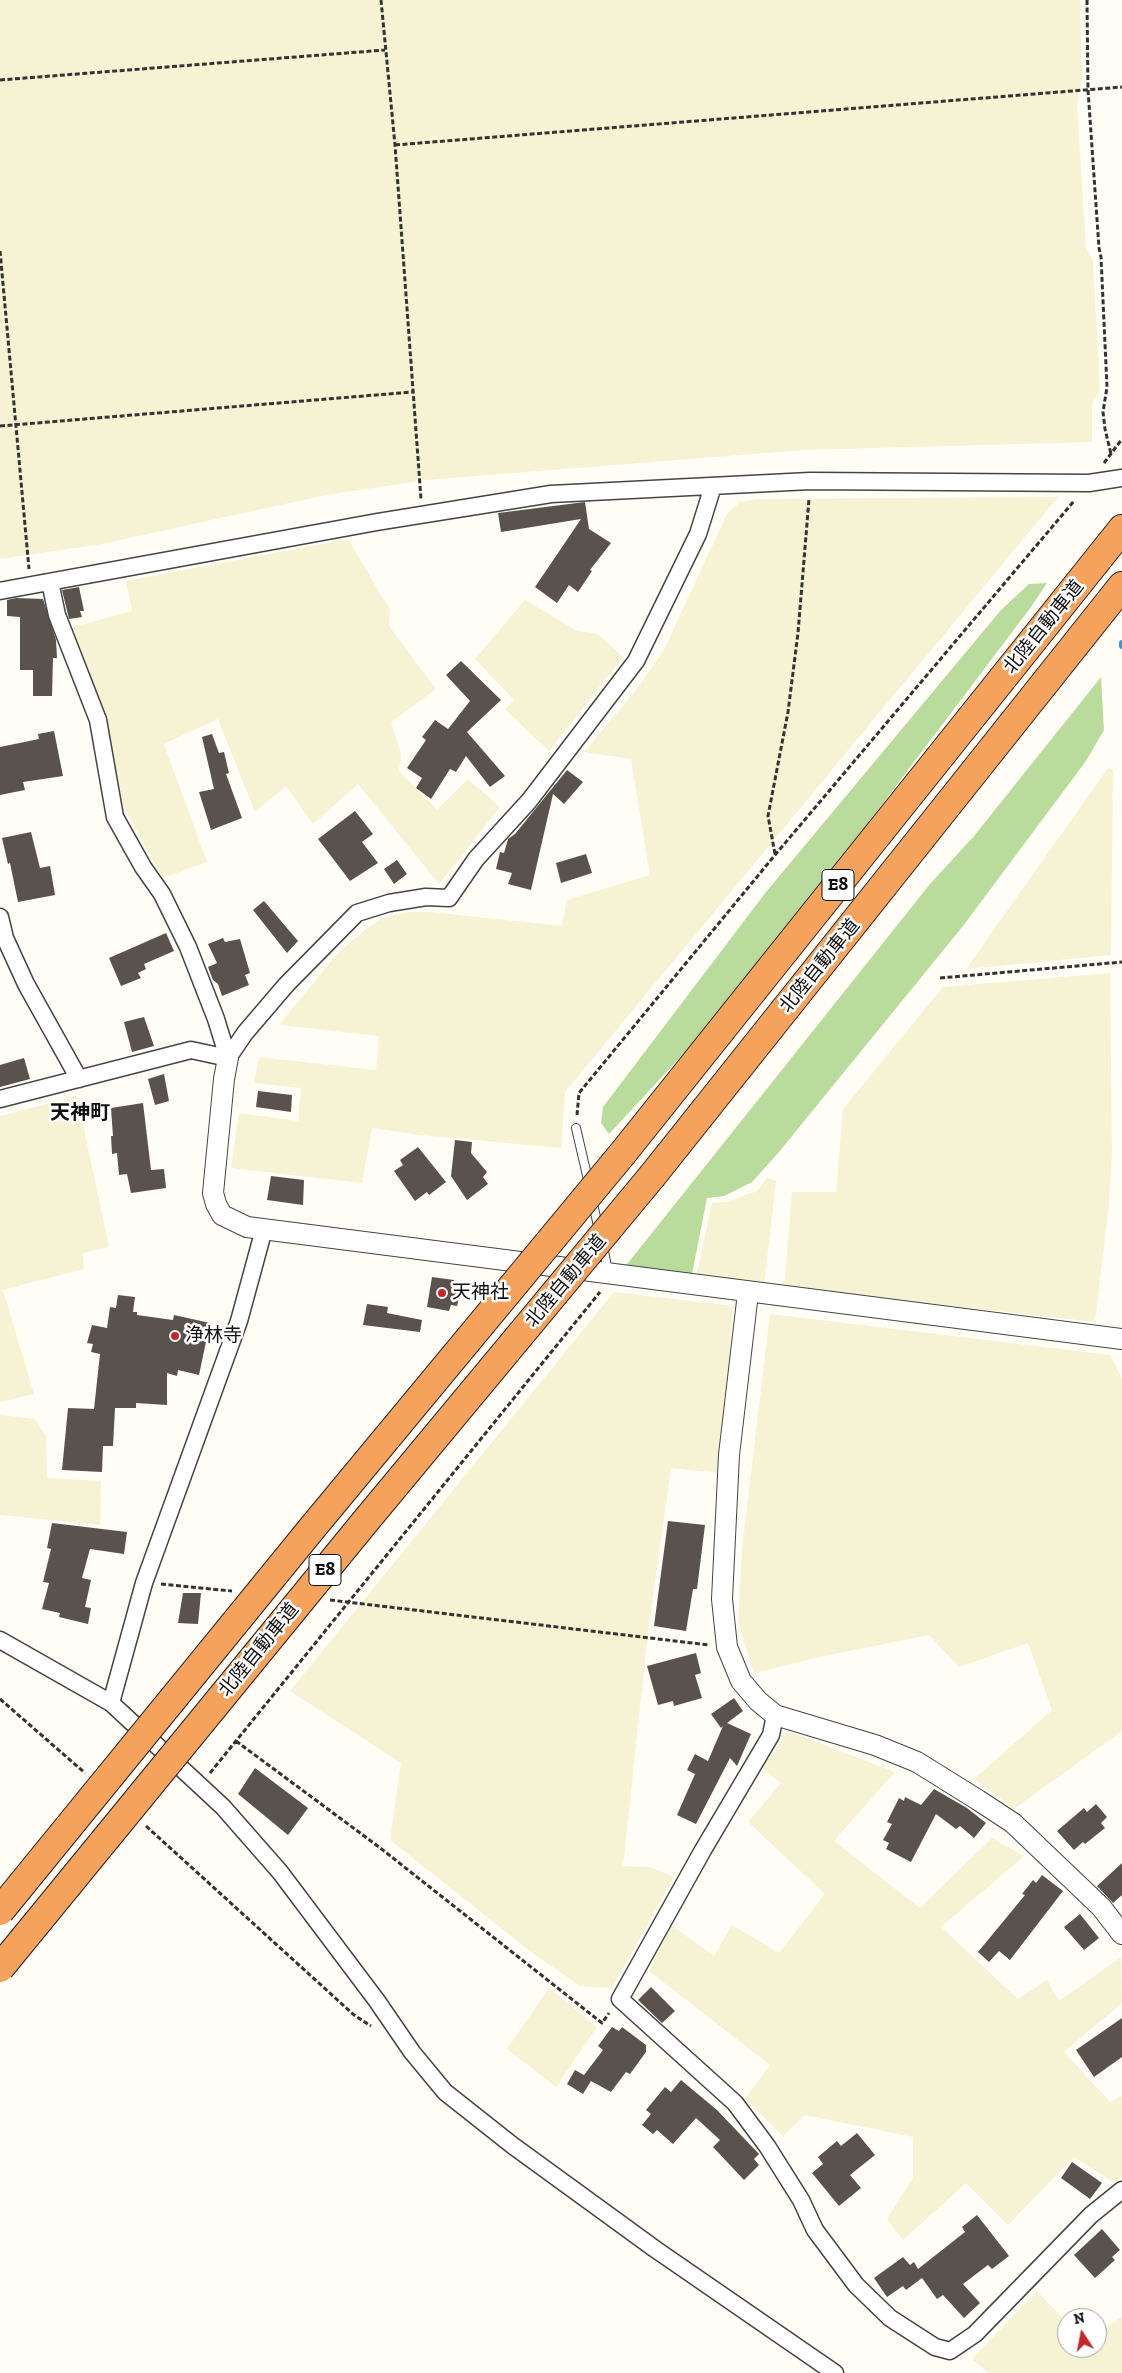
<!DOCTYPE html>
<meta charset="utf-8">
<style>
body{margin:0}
#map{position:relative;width:1122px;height:2373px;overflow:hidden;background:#fffdf5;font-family:"Zilla Slab",serif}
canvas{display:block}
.north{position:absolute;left:1057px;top:2308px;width:50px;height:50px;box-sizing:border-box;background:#fff;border:1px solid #a0a0a0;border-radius:50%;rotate:349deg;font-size:14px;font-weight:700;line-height:20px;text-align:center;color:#111}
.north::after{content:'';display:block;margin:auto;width:18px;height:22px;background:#c4262e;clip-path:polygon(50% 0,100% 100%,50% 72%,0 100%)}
</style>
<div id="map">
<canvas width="1122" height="2373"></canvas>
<div class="north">N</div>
</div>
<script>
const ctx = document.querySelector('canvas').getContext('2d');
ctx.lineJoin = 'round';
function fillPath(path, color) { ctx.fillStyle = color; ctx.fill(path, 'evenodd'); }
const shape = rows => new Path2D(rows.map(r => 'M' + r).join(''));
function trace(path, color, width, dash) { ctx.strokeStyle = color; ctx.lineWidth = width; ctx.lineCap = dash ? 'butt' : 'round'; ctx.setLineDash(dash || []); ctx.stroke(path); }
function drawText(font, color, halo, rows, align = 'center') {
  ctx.font = font + ' "Zilla Slab","Noto Sans JP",serif'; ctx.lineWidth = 5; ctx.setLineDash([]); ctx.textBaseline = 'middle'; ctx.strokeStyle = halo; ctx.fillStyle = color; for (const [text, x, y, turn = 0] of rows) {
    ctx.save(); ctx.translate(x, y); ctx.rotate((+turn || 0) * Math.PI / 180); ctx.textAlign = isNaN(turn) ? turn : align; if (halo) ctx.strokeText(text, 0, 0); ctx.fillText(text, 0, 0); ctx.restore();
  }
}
const farmland = shape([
 [0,0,1080,0,1082,79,1077,106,1086,247,1093,261,1100,392,1092,402,1092,442,803,450,426,480,326,495,102,544,0,559],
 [1058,497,565,1092,561,1148,420,1135,372,1128,362,1183,231,1168,239,1113,298,1121,301,1088,254,1083,259,1057,376,1070,379,1036,279,1025,337,954,365,930,383,918,409,912,431,912,562,926,567,900,650,875,631,759,584,752,637,689,664,650,727,514,740,502,759,499],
 [348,539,390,610,389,626,436,689,391,722,401,754,399,771,437,810,468,779,500,807,439,884,358,784,313,824,286,786,255,812,218,719,164,744,207,862,163,878,124,808,108,727,90,684,73,627,132,611,126,581],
 [525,600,577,631,598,634,623,657,549,751,505,709,514,700,475,659],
 [1108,768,1113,770,1111,955,966,969],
 [1110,973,1112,1154,1109,1204,1095,1322,784,1287,792,1192,836,1192,843,1109,943,987],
 [77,1096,109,1247,83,1253,84,1269,3,1290,34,1394,0,1402,0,1116],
 [767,1178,776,1181,764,1286,696,1277,712,1203,727,1202,757,1191],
 [614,1292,733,1306,722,1473,671,1468,648,1632,623,1866,650,1867,674,1877,612,1988,580,1986,531,1952,390,1840,401,1763,290,1691],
 [770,1314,1110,1355,1122,1379,1122,1731,1014,1809,974,1779,1052,1710,1028,1643,959,1667,929,1635,819,1657,754,1673,738,1622,742,1549],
 [0,1415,34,1419,46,1436,47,1478,101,1481,100,1525,0,1515],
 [788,1731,895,1772,834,1841,920,1908,992,1838,1024,1856,941,1927,1018,1999,1047,1980,1059,2001,1121,1957,1122,2003,1064,2052,1110,2102,1122,2096,1122,2177,1115,2183,1074,2157,1008,2225,966,2183,903,2240,887,2219,913,2178,913,2137,805,2115,783,2136,745,2099,770,2065,649,1971,671,1925,714,1956,732,1925,779,1953,825,1894,748,1822,781,1783,762,1768],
 [549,1988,597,2027,556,2087,507,2049],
 [1037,2291,1067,2323,1067,2348,1097,2348,1097,2330,1099,2331,1122,2317,1122,2373,988,2373,972,2359]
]);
const forest = shape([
 [1047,583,1031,607,831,872,712,1023,609,1134,601,1123,603,1107,766,892,1001,610,1029,584],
 [1101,677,1104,730,1086,761,963,926,779,1152,752,1182,724,1196,707,1198,692,1274,624,1265,628,1263,930,884,974,836]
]);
const stream = shape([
 [1122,643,1122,646]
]);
const building = shape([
 [585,502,589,529,611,543,590,570,592,571,578,592,569,585,557,603,535,587,581,519,501,532,498,513],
 [79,587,84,611,80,611,82,617,69,619,62,590],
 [16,598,43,599,56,640,57,658,53,658,52,696,33,696,33,670,20,670,20,617,7,616,7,600],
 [461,661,501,700,467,732,505,776,490,787,466,756,456,772,450,769,431,799,416,788,422,778,407,768,426,740,422,737,435,720,448,729,470,701,446,675],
 [54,731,63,776,23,782,25,790,0,795,0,747,39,739,38,734],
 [212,734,219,753,224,752,229,773,226,774,242,818,211,830,199,792,214,789,202,737],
 [567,770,583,782,564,804,553,794,531,890,508,884,512,873,496,869,500,852,504,853,508,839,515,834],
 [355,811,373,834,362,842,378,863,350,881,318,839],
 [31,832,40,868,50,866,55,895,18,902,10,863,8,864,2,838],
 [586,854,592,873,561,883,556,863],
 [397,860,407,874,394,884,384,869],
 [264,901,298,941,287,953,253,910],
 [166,933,174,951,144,964,146,969,138,973,141,978,121,986,109,958],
 [223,938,225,942,240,939,250,973,245,975,249,985,222,996,218,984,213,980,208,967,217,963,208,944],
 [144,1017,154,1046,132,1052,124,1022],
 [24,1058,30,1079,0,1087,0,1065],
 [164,1074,169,1101,155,1105,148,1079],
 [258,1091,292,1095,291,1112,256,1107],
 [143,1103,151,1170,164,1169,166,1188,131,1193,127,1174,119,1175,117,1153,112,1154,111,1136,113,1136,111,1108],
 [455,1140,472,1142,471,1153,487,1172,483,1177,488,1184,467,1200,451,1176],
 [418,1147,446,1182,429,1195,427,1192,415,1201,394,1171,403,1165,400,1160],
 [271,1176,304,1180,303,1205,267,1200],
 [432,1277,454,1280,453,1288,461,1290,457,1306,451,1305,449,1311,427,1307],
 [118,1295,135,1297,133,1312,137,1312,137,1315,173,1320,174,1315,210,1323,199,1375,178,1370,177,1376,167,1373,167,1405,136,1403,136,1408,115,1408,113,1446,103,1446,102,1472,62,1470,68,1408,94,1409,100,1354,91,1352,93,1344,87,1343,92,1325,107,1328,110,1307,116,1308],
 [367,1304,388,1307,387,1313,422,1320,420,1332,363,1325],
 [668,1521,705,1525,697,1589,693,1589,686,1631,654,1626],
 [52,1523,127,1532,124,1554,90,1549,82,1578,91,1580,85,1607,91,1608,88,1624,59,1617,60,1613,42,1609,49,1583,43,1582,51,1549,47,1548],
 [183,1593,201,1593,198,1624,178,1623],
 [696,1653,701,1673,695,1675,702,1698,674,1706,673,1701,658,1705,647,1666],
 [734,1698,743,1711,727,1723,751,1734,737,1766,730,1758,696,1824,677,1815,695,1774,687,1770,695,1754,708,1761,723,1726,721,1728,711,1714],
 [255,1768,308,1808,288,1835,238,1794],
 [934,1789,967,1808,986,1823,974,1838,960,1826,956,1829,936,1814,911,1862,886,1849,889,1843,883,1840,892,1824,887,1822,899,1798,904,1801,905,1797,921,1805],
 [1096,1804,1107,1817,1101,1823,1105,1828,1085,1844,1083,1842,1074,1850,1057,1831,1084,1808,1087,1812],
 [1122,1863,1122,1895,1113,1903,1097,1886],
 [1042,1875,1063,1891,1010,1960,999,1951,989,1962,978,1952,1025,1895,1022,1894,1033,1880,1036,1883],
 [1080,1914,1099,1938,1084,1950,1064,1927],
 [651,1987,675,2011,662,2023,638,2000],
 [1122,2018,1122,2057,1094,2077,1076,2050],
 [612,2027,619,2031,622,2027,646,2045,646,2052,630,2074,626,2072,611,2092,591,2081,583,2094,567,2084,575,2070,584,2075,603,2050,598,2046],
 [681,2080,717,2110,759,2154,754,2159,759,2165,744,2180,713,2147,720,2140,696,2118,673,2144,657,2130,653,2134,642,2125,651,2114,646,2110,665,2087,671,2092],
 [857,2133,875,2155,850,2175,861,2188,839,2206,812,2173,823,2164,818,2157,837,2141,841,2146],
 [1072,2162,1102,2183,1090,2199,1061,2178],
 [977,2215,1009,2256,992,2269,988,2265,963,2284,980,2303,964,2318,943,2295,937,2299,922,2278,906,2290,903,2286,887,2297,874,2278,903,2257,910,2265,914,2262,918,2269,965,2232,962,2227],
 [1102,2229,1120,2250,1112,2257,1115,2260,1095,2278,1074,2255]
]);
const path = shape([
 [381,0,395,145,421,499],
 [1087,0,1088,90,1099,248,1101,257,1107,387,1103,412,1105,429,1111,454],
 [0,80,385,50],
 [395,145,1122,87],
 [0,251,29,569],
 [0,426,412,392],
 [1104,463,1122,439],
 [775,854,768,816,788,712,798,633,809,499],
 [940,978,1122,962],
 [577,1115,579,1093,775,855,1074,501],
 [161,1584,232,1591],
 [330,1600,709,1645],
 [0,1699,85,1773],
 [236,1741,379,1847,602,2023,609,2013],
 [210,1773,600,1292],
 [146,1826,354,2015,371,2026]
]);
const service = shape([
 [576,1128,589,1184],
 [592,1200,599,1230],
 [603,1246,608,1272]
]);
const minor = shape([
 [50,582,57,615,98,720,115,817,143,867,162,894,188,947,216,1019,228,1058],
 [0,591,377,522,551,494,810,481,1089,483,1122,478],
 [0,917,5,938,26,984,79,1079],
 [228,1058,245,1033,286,985,357,913,389,903,426,897,449,898,476,859,529,801,636,661,698,534,713,486],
 [0,1099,191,1050,228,1058],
 [0,1640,111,1703,223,1807,280,1872,377,2001,412,2052,445,2092,512,2145,655,2249,835,2373],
 [111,1703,144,1583,239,1321,264,1229],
 [775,1715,771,1735,703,1850,620,1999,735,2103,767,2146,801,2200,815,2230,856,2285,890,2318,935,2347,950,2351,975,2334,1091,2215,1122,2190]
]);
const tertiary = shape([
 [228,1058,224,1079,213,1193,216,1204,222,1215,247,1227,1122,1339],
 [748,1293,729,1455,722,1599,727,1647,741,1681,758,1701,775,1715,875,1745,917,1762,978,1800,1013,1823,1101,1907,1122,1934]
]);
const motorway = shape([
 [623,1153,1122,529],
 [653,1175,1122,586]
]);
const motorwayBridge = shape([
 [0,1911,313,1527,623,1153],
 [0,1968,364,1523,653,1175]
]);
const markers = [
 [442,1293,5,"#c4262e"],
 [175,1336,5,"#c4262e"]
];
const shields = [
 [838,885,32],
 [325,1570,32]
];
const shieldNames = [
 ["E8",838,885],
 ["E8",325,1570]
];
const streetNames = [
 ["北陸自動車道",1044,627,-51],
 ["北陸自動車道",820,966,-51],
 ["北陸自動車道",566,1281,-50],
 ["北陸自動車道",259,1650,-51]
];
const poiNames = [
 ["天神社",452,1293],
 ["浄林寺",185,1336]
];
const neighbourhoodNames = [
 ["天神町",80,1113]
];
fillPath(farmland, '#f6f3d4');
fillPath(forest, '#b9dc9c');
trace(stream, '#3f96cf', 6);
fillPath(building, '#5a524d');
trace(service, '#444', 10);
trace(minor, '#444', 19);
trace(tertiary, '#444', 22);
trace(motorway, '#222', 30);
trace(path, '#333', 3, [5, 2.5]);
trace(service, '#fff', 8);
trace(minor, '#fff', 16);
trace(tertiary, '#fff', 20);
trace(motorway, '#f5a25d', 28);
trace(motorwayBridge, '#222', 30, []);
trace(motorwayBridge, '#f5a25d', 28);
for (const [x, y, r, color] of markers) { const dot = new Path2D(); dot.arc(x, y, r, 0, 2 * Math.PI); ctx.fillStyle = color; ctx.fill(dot); trace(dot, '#fff', 2); }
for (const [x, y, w] of shields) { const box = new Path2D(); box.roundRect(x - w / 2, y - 15.5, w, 31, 4); ctx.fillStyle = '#fff'; ctx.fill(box); trace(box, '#111', 1); }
drawText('bold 18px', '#111', null, shieldNames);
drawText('19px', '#111', '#fff', streetNames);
drawText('19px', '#111', '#fff', poiNames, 'left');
drawText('bold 20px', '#111', '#fff', neighbourhoodNames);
</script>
